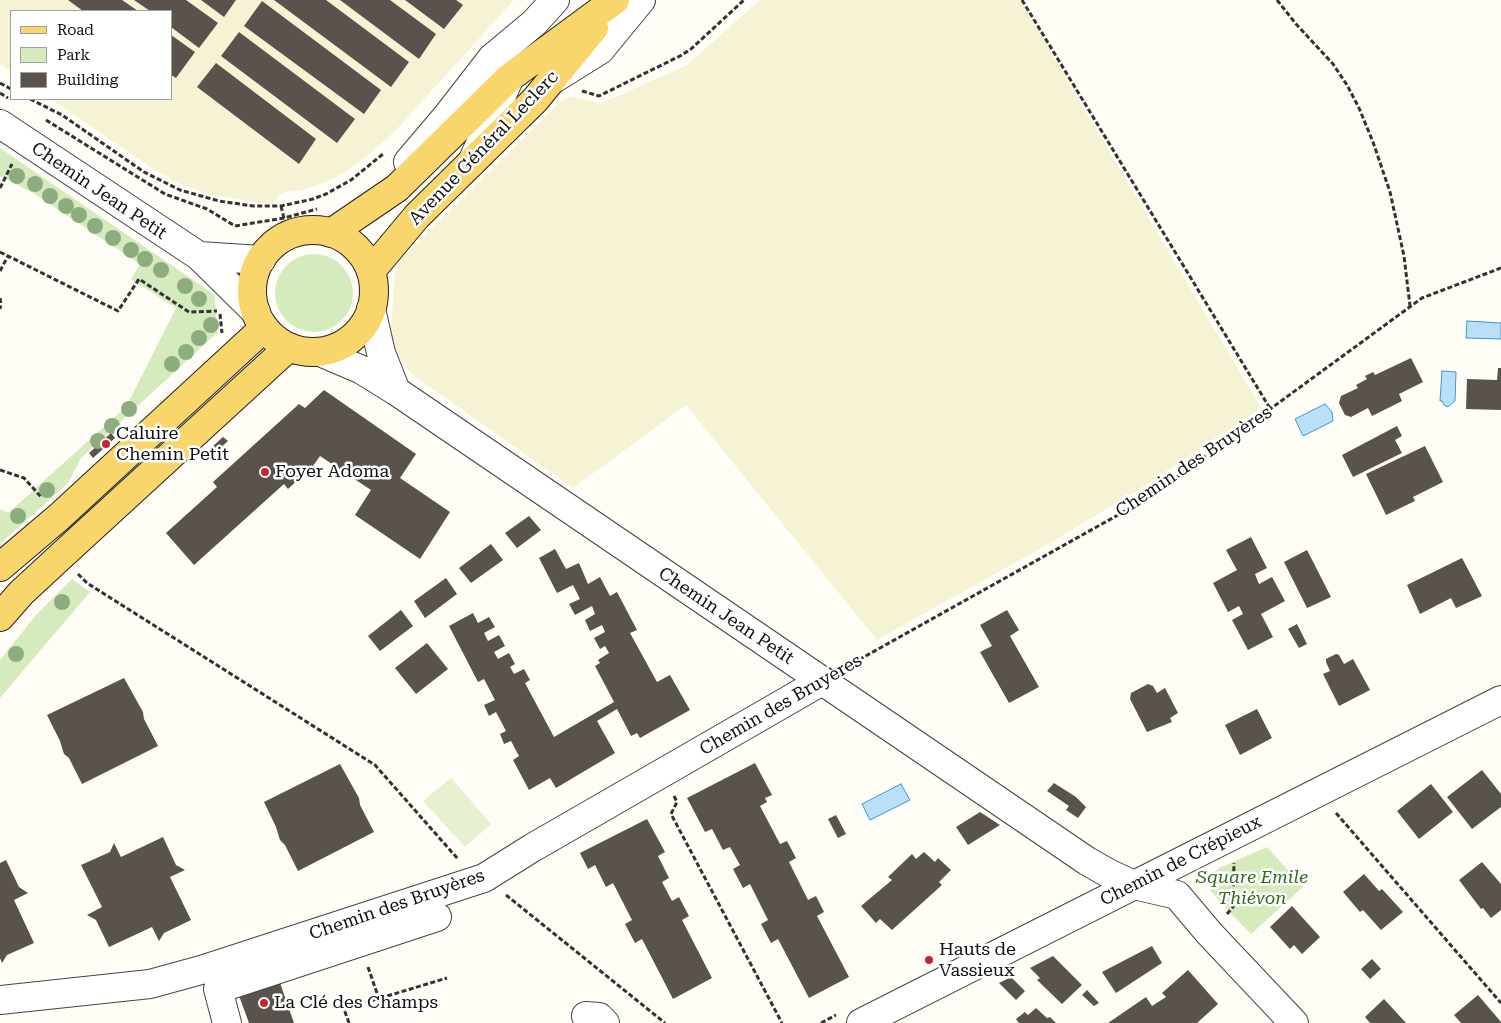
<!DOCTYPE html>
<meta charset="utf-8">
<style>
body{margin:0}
#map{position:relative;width:1501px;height:1023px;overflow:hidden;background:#fffdf5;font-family:"Roboto Serif",serif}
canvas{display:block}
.legend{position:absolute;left:10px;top:10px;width:162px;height:90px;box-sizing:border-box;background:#fff;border:1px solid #a0a0a0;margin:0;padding:6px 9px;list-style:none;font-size:15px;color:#111}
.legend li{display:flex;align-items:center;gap:10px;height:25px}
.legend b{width:25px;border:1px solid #a0a0a0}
</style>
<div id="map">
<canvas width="1501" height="1023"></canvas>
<ul class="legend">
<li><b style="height:6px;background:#f9d66b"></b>Road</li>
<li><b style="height:14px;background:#d5ebbd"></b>Park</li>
<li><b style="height:14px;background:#5a524d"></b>Building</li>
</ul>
</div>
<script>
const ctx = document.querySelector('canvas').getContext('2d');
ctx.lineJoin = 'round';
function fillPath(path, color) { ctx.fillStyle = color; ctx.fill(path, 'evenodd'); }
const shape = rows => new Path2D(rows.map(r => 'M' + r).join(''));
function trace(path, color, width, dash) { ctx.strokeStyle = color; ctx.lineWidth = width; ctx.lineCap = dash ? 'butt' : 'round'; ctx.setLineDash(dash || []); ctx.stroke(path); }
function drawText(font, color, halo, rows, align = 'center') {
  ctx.font = font + ' "Roboto Serif",serif'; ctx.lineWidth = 5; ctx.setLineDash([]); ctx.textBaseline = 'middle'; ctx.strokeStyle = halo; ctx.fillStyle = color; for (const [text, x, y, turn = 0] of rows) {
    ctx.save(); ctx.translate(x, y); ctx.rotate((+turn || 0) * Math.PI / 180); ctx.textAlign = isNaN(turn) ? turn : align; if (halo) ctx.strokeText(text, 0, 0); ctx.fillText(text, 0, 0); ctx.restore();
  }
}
const farmland = shape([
 [0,0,514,0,396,130,365,158,345,172,328,181,303,190,285,192,278,197,273,204,259,203,212,195,180,184,152,168,51,99,171,99,171,11,11,11,11,71,0,64],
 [760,0,1020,0,1261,408,1138,490,1045,546,877,640,686,405,573,488,413,375,403,363,393,344,391,328,395,273,401,259,561,101,572,96,600,104,687,65]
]);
const green = shape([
 [0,148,215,295,217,333,81,458,68,483,0,544,0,509,8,513,126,407,176,308,131,279,140,264,33,193,0,176],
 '275 293a39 39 0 1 1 78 0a39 39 0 1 1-78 0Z',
 [72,579,90,592,0,698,0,660,36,615],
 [1267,847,1303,887,1251,934,1219,901,1210,890,1211,875,1219,868]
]);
const pitch = shape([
 [451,778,491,824,465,847,423,801]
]);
const water = shape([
 [1467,321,1501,323,1501,339,1466,338,1467,321],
 [1442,371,1456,372,1455,401,1448,407,1444,405,1442,401,1440,401,1442,371],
 [1325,404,1332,412,1333,421,1303,436,1295,419,1325,404],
 [901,784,910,800,870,820,862,804,901,784]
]);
const building = shape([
 [68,0,122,0,138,11,83,11],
 [134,0,186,0,218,23,199,48,171,27,171,11,150,11],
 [201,0,236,0,224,17],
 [274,0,326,0,409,62,391,87],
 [340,0,390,0,436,34,419,59],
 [405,0,456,0,463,5,444,29],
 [262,1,381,90,364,114,244,26],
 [239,32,355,119,337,143,221,56],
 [171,35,195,52,176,78,171,75],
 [216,63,316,139,299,164,197,87],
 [1411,358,1423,382,1399,394,1402,401,1372,416,1368,408,1351,417,1345,415,1339,403,1341,396,1358,388,1356,385,1367,379,1365,376,1373,372,1375,375],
 [1498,368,1501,368,1501,410,1466,409,1467,379,1497,380],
 [324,390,416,454,400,478,450,512,420,559,355,515,371,490,320,456,313,466,288,489,284,484,194,565,166,533,217,487,213,482,299,404,305,408],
 [1397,426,1402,436,1395,440,1402,453,1353,477,1342,455],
 [111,433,115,438,93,458,89,453],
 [223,437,228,441,206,461,201,457],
 [1425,446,1443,482,1413,497,1415,501,1386,515,1366,474],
 [529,516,541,530,517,548,505,533],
 [1251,537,1267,568,1255,574,1259,584,1272,577,1285,601,1261,614,1273,637,1248,650,1232,620,1243,614,1239,606,1228,612,1213,583,1237,570,1226,550],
 [491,544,503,560,471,583,459,568],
 [555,549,566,569,579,563,588,584,600,577,610,596,617,592,637,630,630,633,657,682,670,675,690,710,640,738,637,733,631,736,617,709,597,721,615,753,556,788,550,778,529,790,513,760,519,756,511,741,504,744,500,734,506,731,496,712,489,716,484,705,495,700,484,679,478,682,449,626,473,613,478,623,489,617,495,627,484,633,488,641,499,635,505,646,494,652,498,659,509,653,515,664,510,667,514,674,524,669,530,680,525,683,554,737,614,702,595,666,600,663,598,660,609,653,605,646,600,649,594,638,605,632,602,625,590,631,585,620,595,614,592,606,575,615,569,604,580,599,573,585,557,593,539,558],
 [1307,550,1331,597,1307,608,1284,562],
 [1462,558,1482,596,1456,608,1451,598,1420,614,1407,585],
 [446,578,457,594,425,618,414,601],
 [401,610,413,626,380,651,368,636],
 [1007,610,1019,630,1010,636,1039,687,1009,703,980,652,992,646,980,625],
 [1297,624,1307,644,1299,648,1288,629],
 [427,643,448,669,416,694,395,668],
 [1336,654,1339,655,1344,664,1353,659,1370,690,1339,706,1323,674,1330,671,1326,662,1326,659],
 [124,678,143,712,144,719,158,746,82,784,69,758,64,754,60,741,47,715],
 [1148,684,1153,686,1157,693,1165,688,1178,713,1170,718,1172,722,1147,732,1130,699,1131,693],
 [1257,709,1272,738,1240,755,1225,725],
 [755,763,772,795,765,798,767,802,760,806,780,844,787,841,796,858,789,862,808,900,816,896,824,912,817,916,849,977,809,998,778,939,771,943,761,924,768,920,750,884,743,888,733,869,740,865,730,847,723,850,712,829,705,832,687,798],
 [340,764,359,798,360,805,374,832,298,871,285,845,280,840,276,827,264,802],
 [1482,770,1501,794,1501,807,1472,829,1447,797],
 [1054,783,1076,797,1086,807,1078,818,1066,810,1069,806,1047,791],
 [1431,784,1453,812,1419,839,1397,811],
 [980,812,1000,825,968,845,956,827],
 [836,815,846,834,838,838,828,819],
 [647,819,665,852,658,856,669,878,662,882,672,901,679,897,689,916,682,920,712,978,673,999,642,939,635,943,625,924,632,920,613,883,606,887,595,865,588,869,580,853],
 [163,837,176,865,185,870,170,877,191,920,164,933,159,941,152,927,109,947,96,920,87,915,102,907,81,865,110,852,114,843,121,857],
 [924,852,935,862,938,858,951,870,939,882,942,885,892,930,880,919,876,923,861,906,892,880,888,877,912,854,916,859],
 [6,860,19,887,28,893,14,900,34,943,7,955,2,963,0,958,0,863],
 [1482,862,1501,884,1501,910,1491,918,1483,908,1481,909,1459,880],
 [1364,874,1379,891,1382,889,1403,912,1381,930,1363,910,1360,912,1343,892],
 [1292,906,1320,937,1302,954,1294,945,1290,949,1270,927],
 [1152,946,1162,963,1116,993,1102,972],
 [1053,956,1082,985,1062,1004,1037,980,1040,978,1030,968],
 [1372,959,1381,969,1370,979,1361,969],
 [1188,970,1218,1004,1197,1023,1108,1023,1146,997,1152,1006,1166,997,1162,993],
 [1011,977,1025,991,1016,1000,999,983],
 [279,980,294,1023,249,1023,238,993],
 [1087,990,1099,1003,1094,1006,1082,995],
 [1478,995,1501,1022,1501,1023,1461,1023,1454,1015],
 [1384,999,1406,1023,1370,1023,1365,1017],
 [1036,1008,1047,1018,1050,1017,1056,1023,1019,1023,1016,1019,1025,1012,1028,1015]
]);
const path = shape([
 [1022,0,1271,410],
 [1277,0,1296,24,1333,64,1347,85,1359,108,1373,142,1390,192,1404,256,1410,306],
 [0,83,11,89],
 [582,91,599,96,680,56,691,49,744,0],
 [0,93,8,98],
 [30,99,62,115,144,172,180,190,219,201,253,206,281,206,313,199,326,194,351,180,383,154],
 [46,120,165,194,207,209,235,226,284,218,317,209],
 [0,188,12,164],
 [281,206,288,235],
 [0,252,118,311,139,279,189,312,217,311],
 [0,271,8,256],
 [0,298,1,304,0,309],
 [220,314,222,333],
 [0,470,24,478,42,498],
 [78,574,87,583,375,765,458,859],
 [846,667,1143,501,1169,483,1422,298,1501,268],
 [674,796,677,802,671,814,782,1023],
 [1336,813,1501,1003],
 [506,895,665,1023],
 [1227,914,1233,907,1234,863],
 [368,967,379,999],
 [349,1023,344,1009,447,978],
 [821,1023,836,1015]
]);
const minor = shape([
 [555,78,600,50,641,0],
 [0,124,199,256,256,312],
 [408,162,447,116,492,58,534,23,555,0],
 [472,162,510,77],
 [199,256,261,260],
 [371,309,381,353,396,391],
 [320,352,362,370,396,391,1087,861,1108,873,1134,885,1177,895,1209,933,1294,1023],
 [0,1000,150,984,201,970,484,878,532,848,822,681],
 [586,1016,599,1017,605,1023],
 [227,1023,218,989,437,917],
 [861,1023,1501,700]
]);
const major = shape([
 '252 291a61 61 0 1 1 122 0a61 61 0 1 1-122 0Z',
 [331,233,397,188,509,78,615,0],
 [371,271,417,216,535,100,594,28],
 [0,567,59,517,264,328],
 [0,617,21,593,61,556,289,347]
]);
const trees = [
 [17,176],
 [35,184],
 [50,196],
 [66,206],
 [79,215],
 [95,226],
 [113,238],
 [131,250],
 [145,259],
 [161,270],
 [185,286],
 [199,299],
 [211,325],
 [199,338],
 [186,352],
 [172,364],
 [129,409],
 [112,426],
 [98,441],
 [47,490],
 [18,516],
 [62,602],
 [16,654]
];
const markers = [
 [106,444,5,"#c4262e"],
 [265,472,5,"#c4262e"],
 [929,960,5,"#c4262e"],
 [264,1003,5,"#c4262e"]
];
const streetNames = [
 ["Avenue Général Leclerc",484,148,-46],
 ["Chemin Jean Petit",99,191,34],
 ["Chemin des Bruyères",1194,462,-34],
 ["Chemin Jean Petit",726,616,34],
 ["Chemin des Bruyères",781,705,-30],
 ["Chemin de Crépieux",1181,861,-27],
 ["Chemin des Bruyères",397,905,-19]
];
const poiNames = [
 ["Caluire",116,434],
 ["Chemin Petit",116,455],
 ["Foyer Adoma",275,472],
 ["Hauts de",939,950],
 ["Vassieux",939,971],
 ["La Clé des Champs",274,1003]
];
const parkNames = [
 ["Square Emile",1252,878],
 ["Thiévon",1252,899]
];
fillPath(farmland, '#f6f3d4');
fillPath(green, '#d5ebbd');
fillPath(pitch, '#e6f2cf');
fillPath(water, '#b9e0f7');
trace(water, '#3f96cf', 1);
fillPath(building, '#5a524d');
trace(minor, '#444', 30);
trace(major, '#222', 30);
trace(path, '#333', 3, [5, 2.5]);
trace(minor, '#fff', 28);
trace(major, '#f9d66b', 28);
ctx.fillStyle = '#8dad7f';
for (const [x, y] of trees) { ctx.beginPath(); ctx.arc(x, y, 8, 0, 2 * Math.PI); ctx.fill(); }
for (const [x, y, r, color] of markers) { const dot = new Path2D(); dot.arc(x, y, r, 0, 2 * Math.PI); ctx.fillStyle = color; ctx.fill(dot); trace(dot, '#fff', 2); }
drawText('18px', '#111', '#fff', streetNames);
drawText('18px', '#111', '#fff', poiNames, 'left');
drawText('italic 18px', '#2f6b1f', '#fff', parkNames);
</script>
